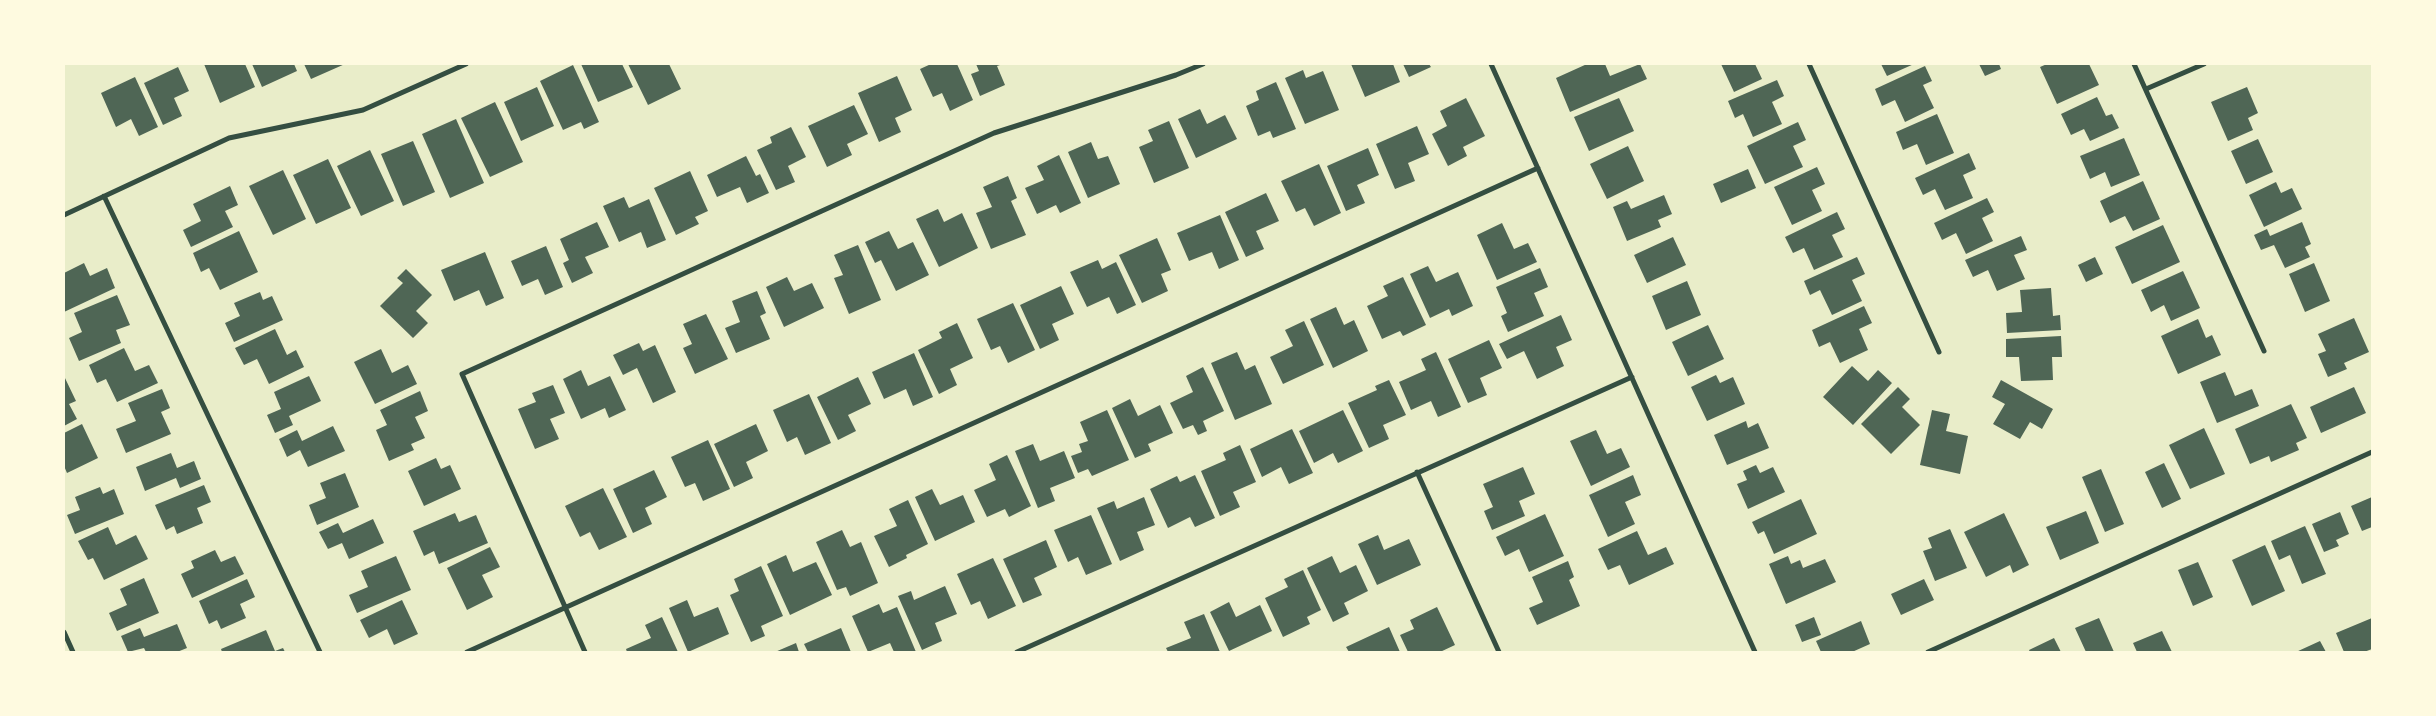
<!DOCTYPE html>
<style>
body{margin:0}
#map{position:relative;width:2436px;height:716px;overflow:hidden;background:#e9edc9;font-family:Cabin,sans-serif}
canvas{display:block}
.frame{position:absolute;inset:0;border:65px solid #fefae0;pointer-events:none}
</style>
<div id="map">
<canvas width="2436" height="716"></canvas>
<div class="frame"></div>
</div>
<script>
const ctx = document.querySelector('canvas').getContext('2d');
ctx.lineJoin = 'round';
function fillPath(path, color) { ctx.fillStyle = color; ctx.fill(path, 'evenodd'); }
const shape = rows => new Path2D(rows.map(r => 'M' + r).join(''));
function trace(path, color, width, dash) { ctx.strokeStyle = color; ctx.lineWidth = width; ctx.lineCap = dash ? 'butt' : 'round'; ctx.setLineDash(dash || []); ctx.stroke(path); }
const building = shape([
 [204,64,245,64,255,87,220,103],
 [252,64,294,64,297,71,262,87],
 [304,64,345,64,311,79],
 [581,64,622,64,633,87,598,102],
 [628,64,669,64,681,89,648,105],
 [931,64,957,64,973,100,950,111,942,93,933,97,920,69],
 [976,64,1003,64,997,66,1005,85,980,96,971,74,979,71],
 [1351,64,1393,64,1400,82,1365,97],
 [1403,64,1429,64,1431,67,1409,77],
 [1587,64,1605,64,1610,76,1640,64,1647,79,1570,112,1556,78],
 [1721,64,1755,64,1762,79,1734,92],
 [1881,64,1914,64,1887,76],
 [1979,64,1999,64,2001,69,1985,76],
 [2047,64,2089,64,2099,85,2057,104,2040,67],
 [573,65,599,122,584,129,581,122,563,130,540,81],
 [1925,66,1932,81,1923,85,1934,108,1905,122,1895,100,1882,106,1875,89],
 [178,67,189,91,174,98,182,116,163,125,144,83],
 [1303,70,1306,78,1323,71,1339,110,1305,124,1285,78],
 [897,76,912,110,895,118,901,132,879,142,858,93],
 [135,77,158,127,139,136,131,119,116,127,101,93],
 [1777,80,1784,96,1772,102,1782,124,1753,137,1743,114,1735,118,1728,101],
 [1276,82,1296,129,1273,138,1270,131,1258,136,1246,106,1259,100,1256,91],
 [537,87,554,126,521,141,504,102],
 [2247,87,2258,113,2248,118,2253,130,2228,141,2211,102],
 [2097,97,2106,116,2112,114,2119,128,2090,141,2084,129,2071,135,2061,114],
 [1466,98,1485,136,1463,147,1467,156,1448,166,1432,134,1447,126,1440,111],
 [1619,98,1634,131,1589,151,1574,117],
 [495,102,523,162,490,177,461,118],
 [854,105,868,134,847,144,852,155,827,167,808,126],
 [1200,109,1207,124,1225,115,1237,139,1196,158,1178,119],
 [1937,114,1954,153,1926,165,1917,144,1903,150,1896,132],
 [456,119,484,183,450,198,422,134],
 [1169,121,1189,168,1154,183,1139,147,1153,141,1148,130],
 [1798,122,1806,140,1793,146,1803,167,1765,184,1747,146],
 [1417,126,1429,154,1408,163,1415,181,1395,189,1376,144],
 [791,127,806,157,788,166,795,182,776,190,757,150,772,143,770,137],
 [2124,138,2140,175,2111,187,2105,172,2090,179,2080,156],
 [2258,139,2273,172,2246,184,2231,151],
 [413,141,435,192,403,206,381,154],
 [1091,142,1098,159,1108,156,1120,184,1088,198,1068,152],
 [1628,146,1644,181,1607,199,1590,164],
 [1368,148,1379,175,1357,185,1365,203,1346,211,1327,166],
 [370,150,394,201,361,216,337,166],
 [1969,153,1976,169,1963,175,1973,198,1945,210,1935,189,1923,195,1915,178],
 [1059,155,1081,203,1060,213,1056,205,1037,214,1025,188,1044,180,1037,166],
 [746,156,756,176,760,174,769,193,747,203,740,187,717,197,707,175],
 [328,159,351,208,316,224,293,175],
 [1319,164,1341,213,1314,226,1305,208,1296,212,1281,181],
 [1817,167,1825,184,1812,190,1822,211,1792,225,1774,187],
 [1748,169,1756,188,1721,203,1713,184],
 [283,170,306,219,273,235,249,186],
 [690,171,708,211,695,217,699,224,676,235,654,188],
 [1008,176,1017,198,1011,201,1026,235,991,249,976,213,992,207,983,187],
 [2143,181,2160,219,2133,231,2125,216,2110,223,2100,201],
 [2276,182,2281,193,2292,188,2302,209,2264,227,2249,195],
 [230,186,238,205,225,211,233,227,191,247,183,230,201,221,193,204],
 [1266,193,1279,221,1256,231,1264,249,1246,257,1225,212],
 [1664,195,1672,214,1658,220,1661,227,1627,241,1613,207,1627,201,1631,209],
 [624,197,629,208,649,199,666,240,647,248,641,232,619,242,603,206],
 [1987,198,1994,212,1982,218,1993,241,1966,254,1956,233,1942,240,1934,223],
 [938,209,944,222,962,213,978,248,939,267,916,219],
 [1837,212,1845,229,1832,235,1843,257,1814,270,1804,248,1793,253,1785,237],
 [1220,215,1239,260,1219,269,1212,252,1189,261,1177,233],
 [597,222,609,247,585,257,593,273,572,283,563,263,569,260,560,239],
 [2302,222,2311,244,2305,247,2310,257,2285,268,2274,245,2261,250,2254,235,2267,229,2270,236],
 [1502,223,1514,249,1528,243,1537,262,1497,280,1477,235],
 [2163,225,2180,262,2132,284,2115,247],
 [239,231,258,272,220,290,209,268,201,272,193,253],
 [889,231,898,249,913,242,929,275,896,291,881,260,875,263,865,242],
 [2021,236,2027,250,2014,255,2025,279,1997,291,1988,270,1973,277,1965,260],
 [1673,237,1686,265,1647,283,1634,255],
 [1157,238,1171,270,1161,274,1168,291,1142,303,1119,255],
 [858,245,881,300,849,314,834,278,843,275,834,255],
 [546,246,563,287,545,295,538,279,522,286,511,261],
 [485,252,504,298,486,306,479,290,454,301,441,270],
 [1857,257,1865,274,1852,280,1862,301,1832,315,1820,290,1810,295,1804,281],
 [2095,257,2103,274,2086,282,2078,265],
 [1098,260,1102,269,1116,262,1136,305,1117,314,1109,297,1087,307,1070,272],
 [84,263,90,276,107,268,115,288,64,312,64,273],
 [2314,263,2330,301,2305,312,2289,274],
 [1428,266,1436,282,1458,272,1473,306,1452,316,1449,309,1430,318,1410,274],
 [1540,268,1548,287,1534,293,1544,316,1508,332,1501,316,1507,313,1496,287],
 [406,269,432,295,416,311,428,323,413,338,380,306,403,283,397,278],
 [2183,271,2200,308,2171,321,2164,305,2151,312,2141,290],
 [787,277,794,291,812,283,824,308,784,327,766,287],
 [1403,277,1426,325,1403,336,1400,331,1382,339,1367,306,1388,296,1383,286],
 [1687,281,1701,315,1666,330,1652,296],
 [1061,286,1074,314,1052,324,1059,340,1040,349,1020,305],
 [2051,288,2053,316,2060,315,2061,330,2007,333,2006,313,2022,312,2020,290],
 [757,291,766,313,760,316,770,339,736,353,725,328,740,322,732,301],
 [260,292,263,300,272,296,283,320,234,342,225,323,240,316,234,303],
 [117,295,130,325,116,330,121,343,79,361,69,338,82,332,74,313],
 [1013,303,1035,350,1008,363,1000,346,991,350,977,319],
 [1864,306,1872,323,1859,329,1868,350,1840,363,1830,342,1819,347,1812,330],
 [1336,307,1344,325,1354,320,1368,351,1333,368,1310,319],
 [706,314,728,359,695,374,683,348,692,344,683,324],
 [1561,315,1572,340,1556,347,1564,366,1537,379,1524,351,1507,359,1499,344],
 [2354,318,2369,352,2344,363,2347,369,2328,377,2318,354,2326,351,2318,334],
 [2198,319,2206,338,2212,335,2221,355,2178,374,2161,336],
 [1304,321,1324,365,1283,384,1270,357,1293,346,1285,330],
 [957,323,973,358,950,369,957,385,939,394,918,350,942,338,939,332],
 [1708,325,1724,359,1688,376,1672,342],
 [275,329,287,355,296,350,304,367,269,384,257,359,244,365,235,348],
 [2061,336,2062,357,2052,357,2053,380,2021,381,2019,357,2006,357,2006,339],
 [1489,340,1502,368,1480,378,1487,395,1468,403,1448,359],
 [639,343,643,351,655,345,676,392,653,403,637,368,623,375,613,355],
 [124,348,135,371,149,365,158,383,117,402,106,379,97,383,89,365],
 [381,349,392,373,408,365,417,384,375,404,354,362],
 [1237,352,1245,370,1255,365,1272,404,1235,420,1211,363],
 [1436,352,1461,407,1438,417,1431,401,1411,410,1399,382,1426,370,1421,359],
 [914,353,933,397,913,406,906,389,884,399,872,372],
 [1852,366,1868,381,1878,370,1892,383,1853,425,1823,397],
 [1203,367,1224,411,1203,421,1207,431,1198,435,1193,425,1183,429,1170,403,1193,392,1186,376],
 [581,370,588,386,610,376,626,410,609,418,605,408,581,419,563,379],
 [2225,372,2235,396,2252,389,2259,406,2217,423,2200,382],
 [1716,375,1720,383,1733,377,1745,404,1707,421,1691,387],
 [64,376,76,401,69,404,77,419,64,426],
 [309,376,321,401,289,416,293,425,275,433,267,415,281,409,274,392],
 [858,377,871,404,848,415,856,431,838,440,817,397],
 [1389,380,1406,415,1383,425,1389,439,1369,448,1348,403,1377,390,1375,386],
 [2001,380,2053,409,2042,429,2030,422,2020,439,1993,424,2005,404,1992,397],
 [553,385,565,413,550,419,559,439,535,449,518,409,536,402,532,393],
 [1898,387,1910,399,1902,407,1920,425,1891,454,1861,424],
 [2354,387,2366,413,2321,433,2310,407],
 [162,389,170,408,161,412,171,434,126,453,116,429,136,421,128,403],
 [420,391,428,411,415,417,425,438,411,444,414,450,389,461,376,430,387,425,380,410],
 [809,394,831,443,805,455,797,437,787,442,773,410],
 [1130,399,1138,416,1160,405,1173,433,1148,444,1151,451,1135,458,1112,408],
 [2291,404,2307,438,2296,443,2299,450,2271,462,2269,456,2250,464,2235,429],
 [1107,410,1129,460,1092,476,1088,469,1078,473,1071,456,1082,452,1079,444,1088,441,1080,422],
 [1343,410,1363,451,1338,463,1333,453,1314,463,1299,431],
 [1932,410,1950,414,1946,431,1968,436,1960,474,1920,465],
 [1746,421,1748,428,1758,423,1769,448,1727,465,1714,435],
 [82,424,98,458,67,473,64,466,64,433],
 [756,424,768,451,746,462,753,478,734,487,714,444],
 [333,426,345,451,308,467,300,450,287,457,279,439,297,430,302,441],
 [2204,428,2225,474,2190,489,2169,445],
 [1292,429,1313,473,1289,484,1281,467,1262,477,1250,449],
 [1596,430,1607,454,1621,448,1630,467,1591,486,1570,441],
 [708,440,730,489,703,501,695,483,685,487,671,457],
 [1033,444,1040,461,1064,451,1075,478,1050,488,1055,501,1038,508,1015,451],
 [1240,445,1256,482,1233,492,1240,507,1220,516,1201,471,1226,460,1223,453],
 [171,453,177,468,194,461,201,479,180,488,176,478,145,491,136,467],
 [1007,455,1031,506,1009,517,1005,509,987,517,974,490,996,480,989,464],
 [436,458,441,469,450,465,461,489,424,506,408,471],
 [2164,463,2181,499,2162,508,2145,472],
 [1756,465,1760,473,1773,467,1785,492,1748,509,1737,484,1747,480,1743,471],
 [1523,467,1535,494,1519,501,1525,516,1492,530,1484,511,1493,507,1483,484],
 [2101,469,2124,524,2105,532,2082,477],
 [654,470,667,497,645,508,652,524,633,533,613,489],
 [345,473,359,507,317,525,309,505,326,498,320,483],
 [1195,475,1215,518,1195,527,1190,517,1168,528,1150,489,1177,476,1180,482],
 [1633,475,1641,495,1625,502,1635,524,1608,537,1589,495],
 [204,485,211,502,197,508,203,523,177,534,174,526,166,530,155,505],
 [100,487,103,494,114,489,124,514,75,534,67,515,80,510,75,497],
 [603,488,627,537,599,550,590,532,580,537,565,506],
 [932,489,940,505,963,495,975,522,935,541,915,497],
 [1144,497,1155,525,1137,532,1144,550,1120,561,1097,508,1114,501,1117,509],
 [2372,497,2372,527,2362,531,2351,506],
 [1801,499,1817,534,1774,554,1764,531,1758,534,1752,522],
 [908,500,928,544,906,555,907,558,889,567,874,536,897,526,889,509],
 [2086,511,2099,543,2060,560,2046,527],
 [2340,512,2349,534,2336,540,2339,546,2324,552,2312,524],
 [455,513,459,522,476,515,488,543,439,564,434,551,424,556,413,531],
 [2004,513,2029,565,2013,573,2010,565,1986,577,1964,532],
 [1545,514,1564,556,1529,572,1519,549,1505,556,1496,537],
 [1091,515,1112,564,1086,575,1078,557,1068,562,1054,530],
 [373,519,384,543,349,559,342,543,328,549,319,532,338,523,343,533],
 [2305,526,2326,574,2302,584,2290,555,2279,560,2271,541],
 [108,527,116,545,136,535,148,559,104,580,93,558,88,560,78,541],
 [1950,529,1967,568,1935,581,1923,551,1932,548,1928,538],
 [842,530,850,547,861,542,878,583,850,596,846,587,837,590,816,542],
 [1637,531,1648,555,1666,547,1674,564,1629,585,1620,565,1608,570,1598,549],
 [1378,535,1384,550,1409,539,1421,565,1377,585,1358,544],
 [1046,540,1057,567,1034,578,1042,595,1023,603,1003,559],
 [2265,545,2285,591,2252,606,2232,560],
 [490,547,500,567,482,575,493,597,467,610,447,568],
 [215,550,221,562,235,556,244,574,192,598,181,574,194,568,191,561],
 [786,555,793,572,816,562,832,595,790,615,767,564],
 [396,556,411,590,357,613,349,595,368,587,361,571],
 [1332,556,1340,573,1356,565,1368,591,1344,603,1349,614,1333,622,1307,568],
 [1788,556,1791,564,1800,560,1803,568,1825,559,1836,582,1786,604,1769,564],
 [993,558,1016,606,988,619,980,601,971,605,957,574],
 [1568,561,1574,577,1569,580,1580,606,1537,625,1529,608,1543,602,1532,577],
 [2198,562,2213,597,2193,606,2178,570],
 [761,566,783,616,761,626,765,636,751,642,730,595,739,591,734,579],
 [1303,570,1321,610,1307,617,1310,624,1283,637,1265,598,1288,587,1284,579],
 [144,578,159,613,117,631,109,613,127,605,120,589],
 [247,579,255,597,240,604,246,618,221,629,217,620,209,624,199,601],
 [1924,579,1934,600,1901,615,1891,594],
 [945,586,957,614,935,623,942,641,922,650,898,596,911,591,914,600],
 [402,600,418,634,394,645,387,629,369,638,360,620],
 [687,600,694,617,718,607,729,634,688,652,669,608],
 [1229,602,1236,617,1260,605,1272,631,1229,651,1210,612],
 [879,604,883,613,897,607,916,652,894,652,890,643,868,652,852,616],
 [1437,607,1455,645,1440,652,1408,652,1400,635,1414,629,1410,620],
 [1204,614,1220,652,1168,652,1166,648,1191,638,1184,622],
 [662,617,678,652,627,652,626,649,651,638,645,625],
 [1814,617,1821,635,1802,642,1795,625],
 [2099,618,2114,652,2086,652,2075,628],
 [2372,618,2372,649,2364,652,2344,652,2336,633],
 [1861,621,1870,644,1852,652,1821,652,1816,641],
 [177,624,187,648,177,652,146,652,144,648,128,652,121,636,140,628,144,637],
 [1389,627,1400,652,1349,652,1346,647],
 [841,628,851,652,808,652,804,644],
 [266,630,275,651,283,648,285,652,222,652,221,649],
 [2162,631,2172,652,2137,652,2133,643],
 [2054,638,2061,652,2030,652,2029,650],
 [2320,641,2326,652,2296,652],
 [796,643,799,652,775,652]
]);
const minor = shape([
 [1491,64,1755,652],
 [1809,64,1939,352],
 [2134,64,2264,351],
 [2146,89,2204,64],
 [104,196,320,652],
 [64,215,229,138,363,110,466,64],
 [1417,472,1499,652],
 [64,632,73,652],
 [467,652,1538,168],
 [585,652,462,374,994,133,1176,75,1203,64],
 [1017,652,1632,377],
 [1928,652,2372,452]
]);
fillPath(building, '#4f6655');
trace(minor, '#344e41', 5);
</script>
